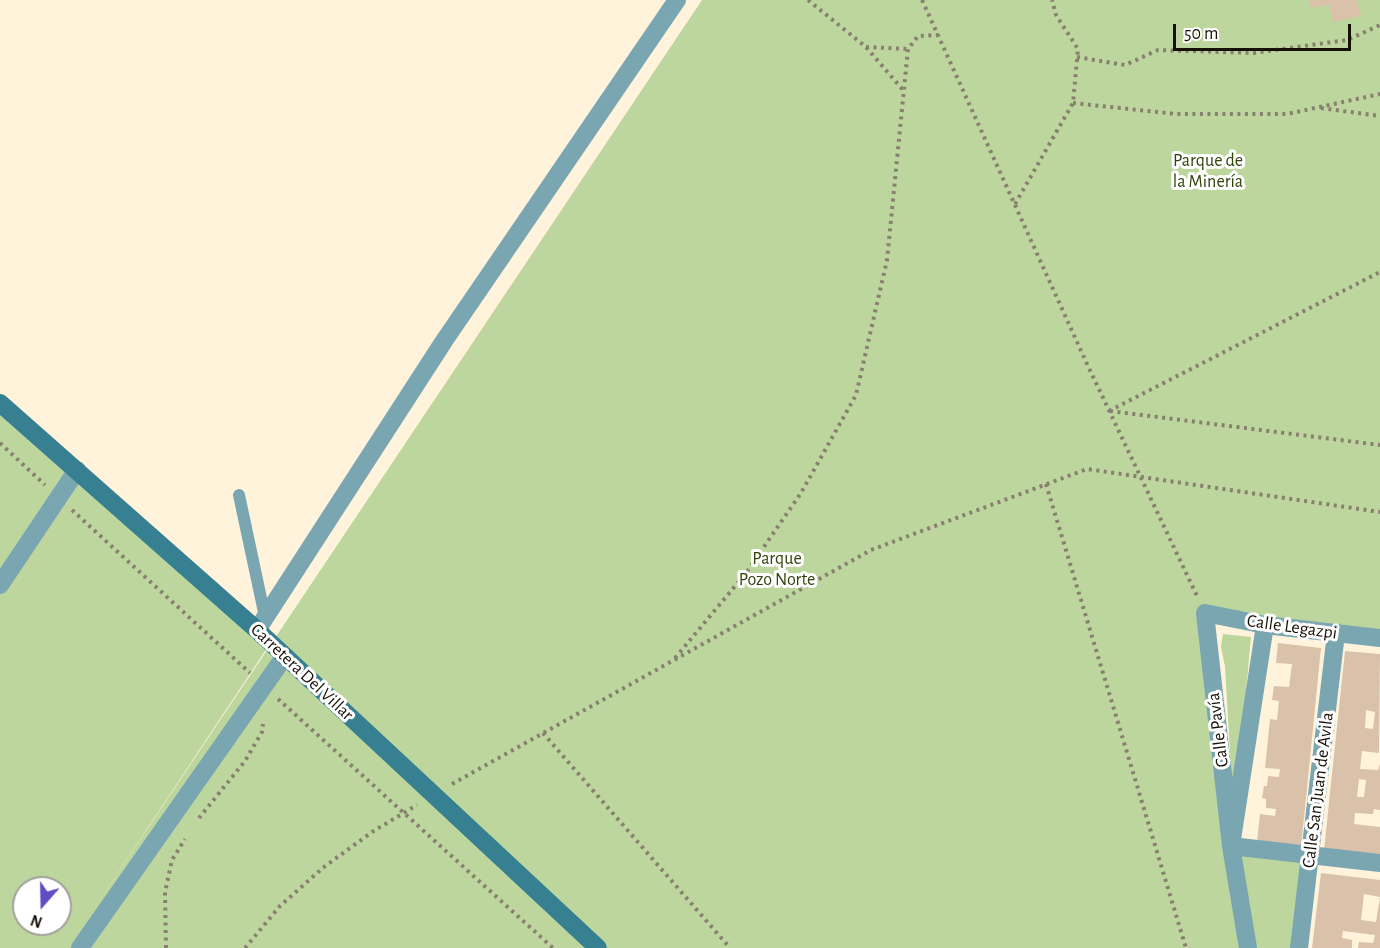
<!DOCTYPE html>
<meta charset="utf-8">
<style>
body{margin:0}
#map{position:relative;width:1380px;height:948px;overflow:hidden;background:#fff3dc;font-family:"Alegreya Sans",sans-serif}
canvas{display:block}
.north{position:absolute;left:12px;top:876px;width:60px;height:60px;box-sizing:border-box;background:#fff;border:2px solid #a2a09c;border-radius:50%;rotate:200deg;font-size:16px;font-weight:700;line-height:24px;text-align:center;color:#161107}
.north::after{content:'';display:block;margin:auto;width:21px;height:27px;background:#614cc4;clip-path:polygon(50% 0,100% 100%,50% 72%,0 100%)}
.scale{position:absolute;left:1173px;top:24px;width:178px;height:27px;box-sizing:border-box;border:3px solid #161107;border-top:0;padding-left:8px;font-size:18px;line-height:21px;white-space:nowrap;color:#161107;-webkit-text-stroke:4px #fff;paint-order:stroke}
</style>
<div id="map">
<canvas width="1380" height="948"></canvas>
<div class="north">N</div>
<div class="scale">50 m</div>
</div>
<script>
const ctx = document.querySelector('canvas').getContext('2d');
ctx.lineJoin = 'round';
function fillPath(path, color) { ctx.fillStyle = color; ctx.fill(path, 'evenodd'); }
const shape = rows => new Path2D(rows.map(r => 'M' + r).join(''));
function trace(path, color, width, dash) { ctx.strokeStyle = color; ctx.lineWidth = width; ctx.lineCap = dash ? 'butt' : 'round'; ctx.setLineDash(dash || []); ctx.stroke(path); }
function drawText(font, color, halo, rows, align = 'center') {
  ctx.font = font + ' "Alegreya Sans",sans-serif'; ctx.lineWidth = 6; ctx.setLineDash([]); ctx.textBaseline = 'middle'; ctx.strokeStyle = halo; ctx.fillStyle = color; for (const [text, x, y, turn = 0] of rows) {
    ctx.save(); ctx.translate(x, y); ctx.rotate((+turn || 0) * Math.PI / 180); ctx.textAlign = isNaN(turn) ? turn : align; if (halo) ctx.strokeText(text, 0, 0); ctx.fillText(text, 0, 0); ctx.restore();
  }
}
const green = shape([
 [702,0,1380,0,1380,636,1206,613,1231,846,1310,855,1299,948,0,948,0,403,271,642,87,919],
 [24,888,60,888,60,924,24,924],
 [1223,634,1251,637,1237,790,1232,787,1225,667,1221,646]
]);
const building = shape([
 [1309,0,1357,0,1361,16,1333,22,1329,5,1311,8],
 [1278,643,1321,648,1301,848,1257,843,1260,814,1275,816,1276,809,1266,808,1266,799,1262,798,1264,786,1267,786,1268,776,1279,777,1280,769,1265,768,1270,719,1277,720,1279,701,1272,700,1274,686,1289,687,1292,664,1276,663],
 [1345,651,1380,654,1379,753,1362,751,1360,769,1378,770,1380,764,1380,810,1374,809,1373,814,1355,813,1354,824,1380,827,1380,856,1324,850],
 [1366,710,1375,712,1373,729,1365,728],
 [1359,779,1366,780,1364,797,1357,797],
 [1321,873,1380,880,1380,897,1364,894,1361,920,1376,922,1380,897,1380,948,1358,948,1359,942,1373,943,1375,935,1343,931,1342,938,1352,940,1352,948,1312,948]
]);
const path = shape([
 [808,0,866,47,903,90],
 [922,0,1087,364,1197,596],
 [866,47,908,49],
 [1077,57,1125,65,1158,50,1254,53,1347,40,1380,25],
 [1073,103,1176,114,1287,114,1380,94],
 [1321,108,1380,116],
 [1015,204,1073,103,1078,49,1056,15,1052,0],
 [1109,411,1380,272],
 [1110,411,1380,445],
 [0,443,45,485],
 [1046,484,1186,948],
 [72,510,250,673],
 [675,658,746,573,801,493,856,395,887,260,908,49,918,36,938,35],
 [278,699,553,948],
 [543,733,730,948],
 [452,784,871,550,1087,469,1380,512],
 [199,818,245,761,262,732,263,724],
 [166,948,165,892,172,860,185,839],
 [245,948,280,906,324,867,372,832,417,805]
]);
const lane = shape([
 [239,495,265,617]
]);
const street = shape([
 [0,585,77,470],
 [1265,625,1231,846,1380,863],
 [257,630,444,341,677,0],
 [80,948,285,656],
 [1248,948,1231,846,1205,613,1265,625,1380,638],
 [1299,948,1336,633]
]);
const secondary = shape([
 [0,403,257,630,598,948]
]);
const parkNames = [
 ["Parque de",1208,161],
 ["la Minería",1208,182],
 ["Parque",777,559],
 ["Pozo Norte",777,580]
];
const streetNames = [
 ["Calle Legazpi",1292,627,8],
 ["Carretera Del Villar",302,672,43],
 ["Calle Pavía",1218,730,-97],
 ["Calle San Juan de Avila",1318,790,-83]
];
fillPath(green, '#bdd69d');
fillPath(building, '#d9c1aa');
trace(path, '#88806f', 4, [3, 4.5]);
trace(lane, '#7aa6b2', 12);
trace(street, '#7aa6b2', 18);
trace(secondary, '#378091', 18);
drawText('18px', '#2f4409', '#fff', parkNames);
drawText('18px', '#161107', '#fff', streetNames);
</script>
